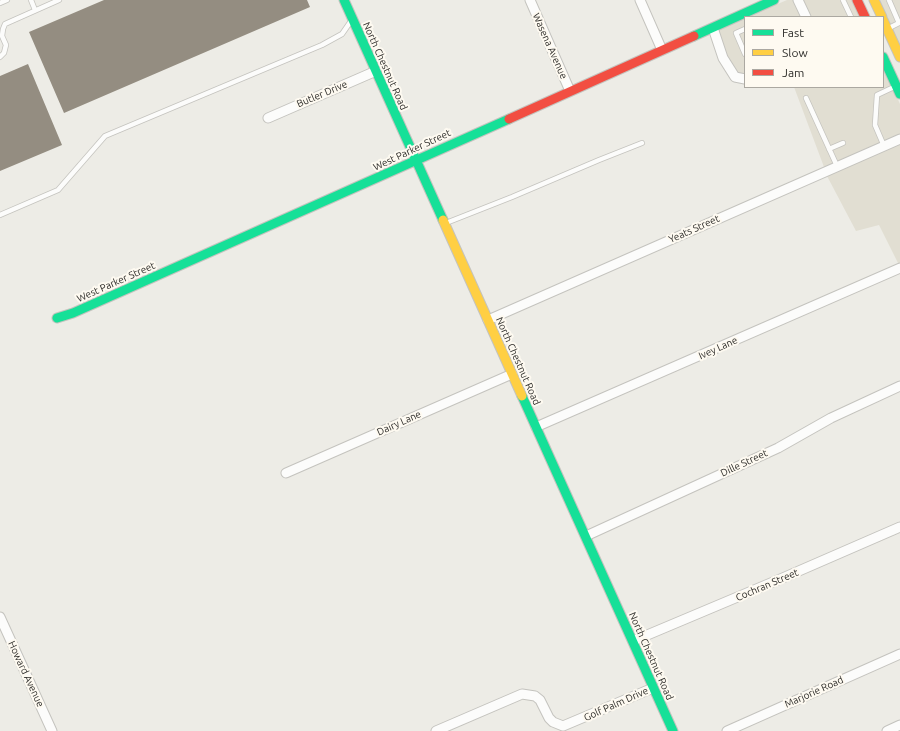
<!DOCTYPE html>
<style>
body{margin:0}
#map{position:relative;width:900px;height:731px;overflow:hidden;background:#edece6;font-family:Ubuntu,sans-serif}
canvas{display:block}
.legend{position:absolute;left:744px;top:16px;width:140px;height:72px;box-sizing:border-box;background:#fefaf1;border:1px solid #aba8a1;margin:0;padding:5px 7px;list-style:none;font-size:12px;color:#2e2d2a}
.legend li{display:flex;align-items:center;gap:8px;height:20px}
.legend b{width:20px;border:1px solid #aba8a1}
</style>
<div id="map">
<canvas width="900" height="731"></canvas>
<ul class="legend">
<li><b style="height:5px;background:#16e098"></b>Fast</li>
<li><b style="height:5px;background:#ffcf43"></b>Slow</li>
<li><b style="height:5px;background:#f24e42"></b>Jam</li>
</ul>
</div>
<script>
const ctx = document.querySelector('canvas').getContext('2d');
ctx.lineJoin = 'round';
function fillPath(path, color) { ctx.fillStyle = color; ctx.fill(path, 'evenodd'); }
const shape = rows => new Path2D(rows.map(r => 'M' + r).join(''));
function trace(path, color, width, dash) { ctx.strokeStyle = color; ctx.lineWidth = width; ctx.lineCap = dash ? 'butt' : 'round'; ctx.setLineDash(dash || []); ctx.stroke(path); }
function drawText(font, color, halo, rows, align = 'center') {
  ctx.font = font + ' Ubuntu,sans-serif'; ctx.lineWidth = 4; ctx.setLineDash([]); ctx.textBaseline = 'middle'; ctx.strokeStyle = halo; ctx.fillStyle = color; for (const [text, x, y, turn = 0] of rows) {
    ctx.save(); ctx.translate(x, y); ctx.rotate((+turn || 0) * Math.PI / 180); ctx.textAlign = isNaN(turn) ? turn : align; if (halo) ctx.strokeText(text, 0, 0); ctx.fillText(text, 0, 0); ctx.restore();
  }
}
const built = shape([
 [787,0,793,0,802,17,747,17],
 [803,0,853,0,860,17,811,17],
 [879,0,900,0,900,47],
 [745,18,745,74,738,73,727,56,718,30],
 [883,67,900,104,900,134,824,167,794,87,883,87],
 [900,144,900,263,898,263,879,225,856,231,827,176]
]);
const building = shape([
 [104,0,307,0,310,7,64,113,29,32],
 [28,64,62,145,0,171,0,76]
]);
const lane = shape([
 [31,0,35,10],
 [843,0,851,17],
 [0,3,7,0],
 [889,28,899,23,889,0],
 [745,29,736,33,745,54],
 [0,57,4,53,6,45,2,36,3,29,5,24,59,0],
 [806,98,837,166],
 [884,146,875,125,877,95,894,87],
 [829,149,843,143],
 [0,215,58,190,105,136,322,45,342,34,351,21],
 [446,223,512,197,599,160,642,143]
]);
const street = shape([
 [530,0,570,91],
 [640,0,662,50],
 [798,0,806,17],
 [713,28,723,58,735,77,745,79],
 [268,118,376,71],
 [488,320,900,139],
 [536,427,900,268],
 [286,473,512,374],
 [586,536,778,448,831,418,900,386],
 [0,617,52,731],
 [633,641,785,577,900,527],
 [436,731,522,694,535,696,540,700,549,718,553,722,563,726,653,688],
 [727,731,900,654],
 [887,731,900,725]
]);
const fast = shape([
 [344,0,443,220],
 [694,36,774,0],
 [883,57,900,94],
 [57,318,73,313,509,119],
 [522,396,673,731]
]);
const slow = shape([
 [874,0,882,17],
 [883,20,900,57],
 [443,220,522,396]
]);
const jam = shape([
 [857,0,865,17],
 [509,119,694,36]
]);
const streetNames = [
 ["Wasena Avenue",550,46,66],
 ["North Chestnut Road",385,66,66],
 ["Butler Drive",322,94,-23],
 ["West Parker Street",412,150,-25],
 ["Yeats Street",694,229,-24],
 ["West Parker Street",116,282,-24],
 ["Ivey Lane",718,348,-24],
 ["North Chestnut Road",518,361,66],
 ["Dairy Lane",399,423,-24],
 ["Dille Street",744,463,-25],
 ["Cochran Street",767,585,-23],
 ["North Chestnut Road",651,656,66],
 ["Howard Avenue",26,674,65],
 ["Marjorie Road",814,692,-24],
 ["Golf Palm Drive",616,704,-24]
];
fillPath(built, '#e1ded2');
fillPath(building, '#948d81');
trace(lane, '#c4c3be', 6);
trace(street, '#c4c3be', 11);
trace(fast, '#c4c3be', 11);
trace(slow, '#c4c3be', 11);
trace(jam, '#c4c3be', 11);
trace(lane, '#fcfcfb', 4.5);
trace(street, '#fcfcfb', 9);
trace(fast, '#16e098', 9);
trace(slow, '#ffcf43', 9);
trace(jam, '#f24e42', 9);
drawText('10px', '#2e2d2a', '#fefaf1', streetNames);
</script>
